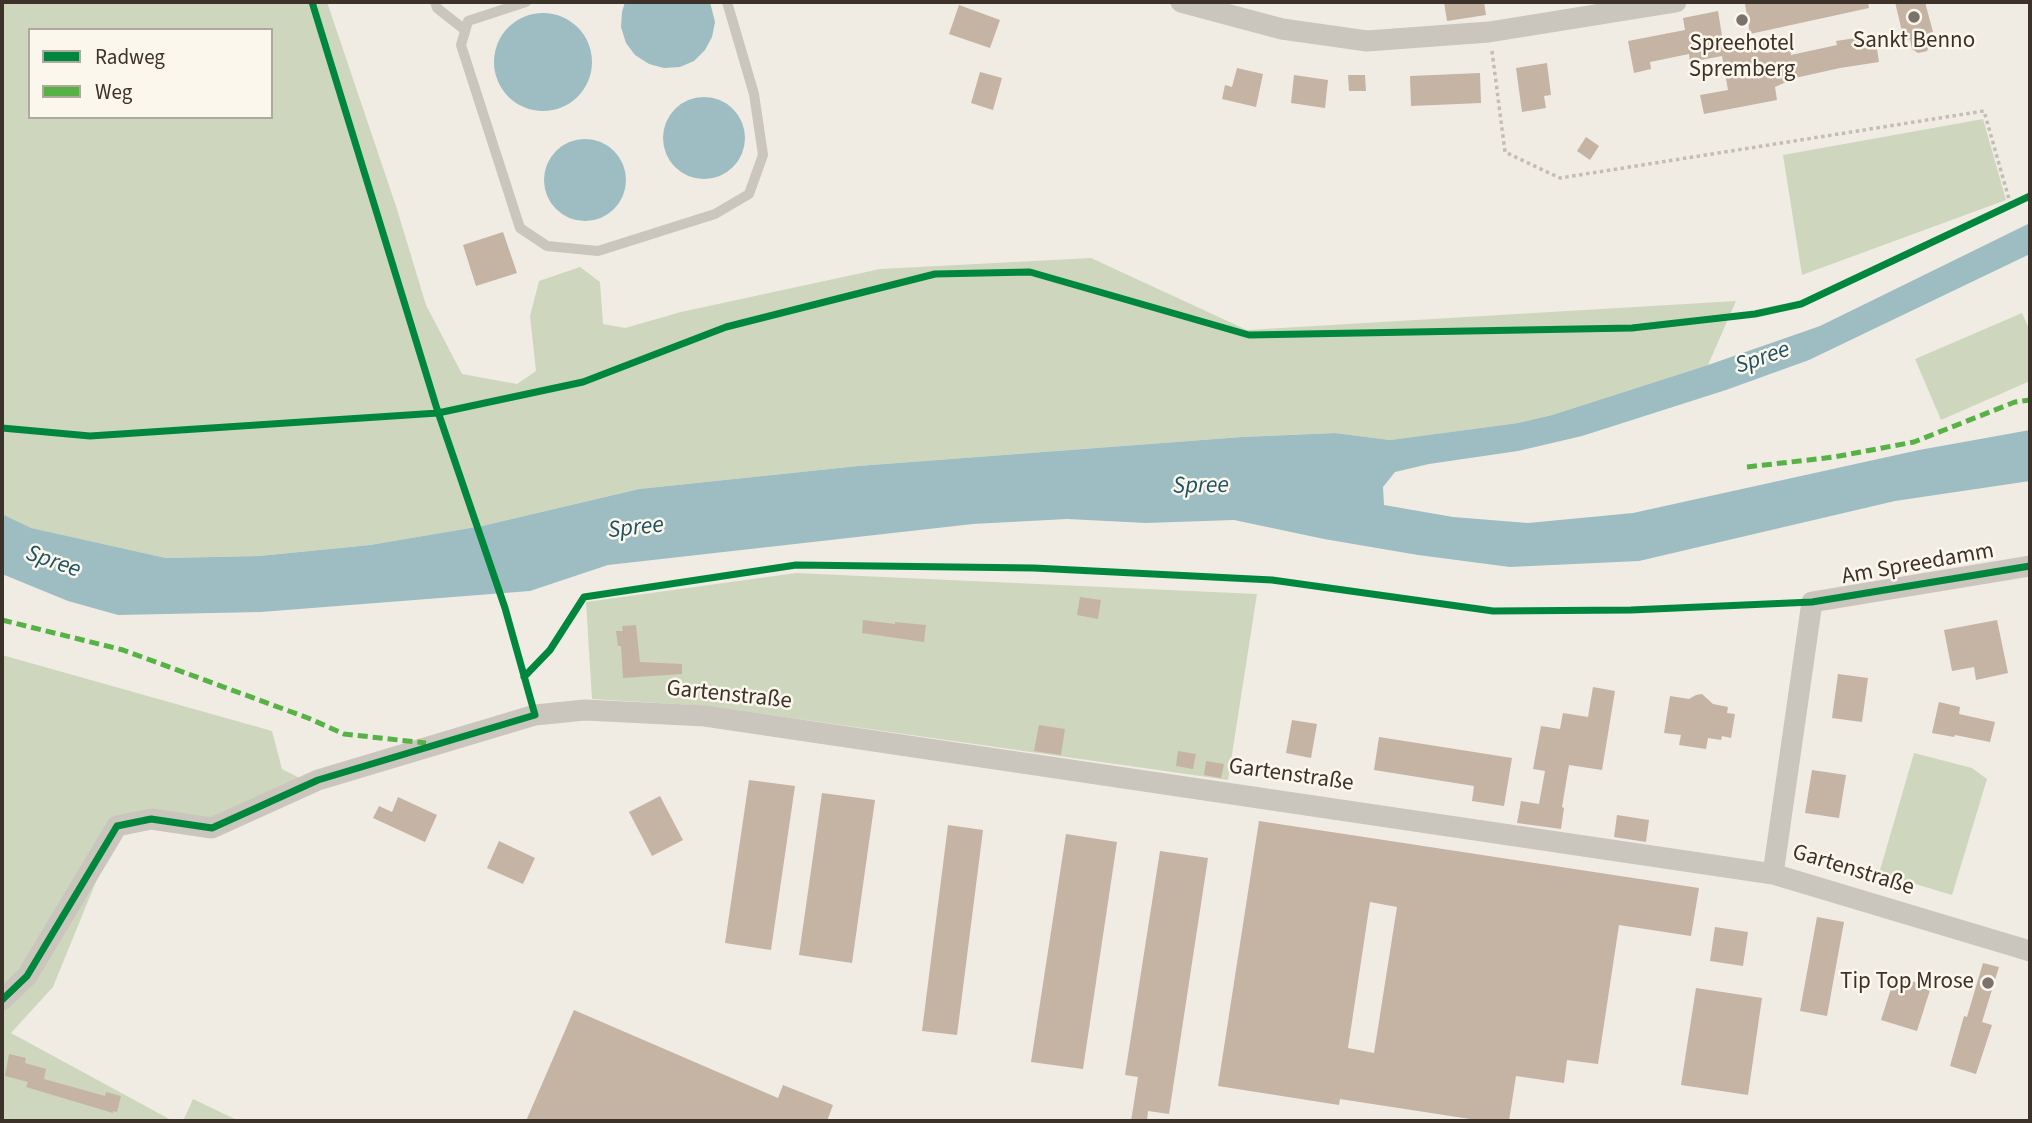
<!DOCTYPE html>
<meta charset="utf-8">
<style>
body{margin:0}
#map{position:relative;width:2032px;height:1123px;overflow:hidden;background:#f0ece4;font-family:"Source Sans 3",sans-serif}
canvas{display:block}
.frame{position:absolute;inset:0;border:4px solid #3c322a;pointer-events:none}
.legend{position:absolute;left:28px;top:28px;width:245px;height:91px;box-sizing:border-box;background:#fcf7ed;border:2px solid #afa89f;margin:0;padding:9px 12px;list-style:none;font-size:21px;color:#3c322a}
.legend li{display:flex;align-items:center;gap:14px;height:35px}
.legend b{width:35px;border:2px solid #afa89f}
</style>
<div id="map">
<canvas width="2032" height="1123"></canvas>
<div class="frame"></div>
<ul class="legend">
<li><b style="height:9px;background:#00873e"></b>Radweg</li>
<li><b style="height:9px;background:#57b246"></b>Weg</li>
</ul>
</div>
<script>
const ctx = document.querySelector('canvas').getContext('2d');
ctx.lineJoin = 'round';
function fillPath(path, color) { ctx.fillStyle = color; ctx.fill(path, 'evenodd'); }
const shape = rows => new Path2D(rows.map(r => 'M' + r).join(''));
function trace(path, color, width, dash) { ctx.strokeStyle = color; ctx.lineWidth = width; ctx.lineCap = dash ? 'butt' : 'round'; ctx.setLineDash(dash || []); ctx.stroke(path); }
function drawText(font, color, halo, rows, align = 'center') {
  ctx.font = font + ' "Source Sans 3",sans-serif'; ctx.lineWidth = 5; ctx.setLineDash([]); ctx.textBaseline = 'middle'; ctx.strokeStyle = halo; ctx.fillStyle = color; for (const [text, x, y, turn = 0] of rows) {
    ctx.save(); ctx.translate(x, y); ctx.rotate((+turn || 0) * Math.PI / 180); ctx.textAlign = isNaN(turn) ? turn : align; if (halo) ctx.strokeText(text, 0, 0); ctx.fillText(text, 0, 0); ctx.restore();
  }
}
const green = shape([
 [2,2,327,2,396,206,426,305,462,374,517,384,536,371,530,316,539,281,580,267,600,282,603,324,625,328,681,312,880,269,1091,258,1247,330,1736,301,1708,365,1552,415,1518,423,1390,440,1335,433,1242,437,858,466,639,489,482,526,370,545,259,556,166,558,30,528,2,514],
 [30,30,271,30,271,117,30,117],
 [1983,119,2006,200,1802,275,1783,155],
 [2022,313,2030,331,2030,381,1941,420,1915,359],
 [796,573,1257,594,1228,780,707,706,592,699,586,602],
 [2,655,272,731,282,769,321,789,211,834,150,823,115,835,53,987,11,1033,173,1121,2,1121],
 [1914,753,1972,768,1987,779,1952,895,1889,876,1880,870],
 [193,1099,239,1121,183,1121]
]);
const water = shape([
 [625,2,710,2,715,22,712,37,705,50,694,61,680,67,664,68,649,64,635,55,626,43,621,27,622,12],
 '494 62a49 49 0 1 1 98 0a49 49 0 1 1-98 0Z',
 '663 138a41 41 0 1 1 82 0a41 41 0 1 1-82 0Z',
 '544 180a41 41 0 1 1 82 0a41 41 0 1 1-82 0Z',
 [2030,223,2030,254,1809,360,1726,390,1582,436,1518,451,1429,464,1395,472,1383,487,1384,505,1453,517,1528,523,1633,513,1919,450,2030,430,2030,481,1895,501,1639,561,1510,567,1418,555,1324,539,1234,520,1146,523,1067,519,973,524,608,565,530,591,261,612,118,615,68,601,2,574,2,514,31,528,166,558,259,556,370,545,482,526,639,489,858,466,1242,437,1335,433,1390,440,1518,423,1552,415,1708,365,1820,326]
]);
const building = shape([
 [1444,2,1484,2,1486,15,1447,21],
 [1754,2,1868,2,1869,8,1750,34,1745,4],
 [1895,2,1925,2,1933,32,1927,34,1930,44,1927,51,1918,53,1912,49,1910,39,1904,40],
 [959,5,1000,20,990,48,949,34],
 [1718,11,1724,48,1763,40,1766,53,1790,49,1791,55,1837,45,1836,41,1875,35,1879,62,1840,68,1795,78,1775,87,1777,100,1704,114,1700,95,1728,90,1722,56,1690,62,1689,54,1650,62,1651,69,1634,73,1628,41,1685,30,1683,18],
 [1547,63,1551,95,1544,96,1546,108,1522,112,1516,68],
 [1237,68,1263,74,1256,107,1222,99,1225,85,1232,87],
 [980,72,1002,78,993,110,971,103],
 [1480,73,1481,103,1411,106,1410,76],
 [1294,75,1328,80,1325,108,1291,103],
 [1348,75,1365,75,1366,91,1349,91],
 [1586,137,1599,146,1590,160,1577,151],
 [503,232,517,273,476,286,463,245],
 [1080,597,1101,600,1098,619,1077,615],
 [863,620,895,624,895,622,926,625,924,642,862,633],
 [1997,620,2008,673,1976,680,1974,667,1952,671,1944,630],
 [636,625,640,662,682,664,682,674,623,678,621,646,618,646,616,631,623,631,622,626],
 [1838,674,1868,678,1862,722,1832,718],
 [1593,687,1615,691,1602,770,1569,765,1562,807,1564,808,1561,829,1517,823,1521,801,1539,804,1545,771,1533,769,1541,726,1560,729,1563,713,1588,717],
 [1702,694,1713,704,1728,707,1727,713,1735,714,1731,738,1722,736,1721,740,1708,738,1706,749,1679,745,1681,735,1664,733,1670,696,1689,699,1696,695],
 [1939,702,1960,707,1959,714,1995,722,1990,742,1955,735,1954,737,1932,733],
 [1292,720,1317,724,1311,758,1286,753],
 [1039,725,1065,729,1061,755,1034,751],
 [1379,737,1512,758,1504,806,1472,801,1474,786,1374,770],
 [1178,751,1196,754,1193,769,1176,766],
 [1206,761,1224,764,1221,778,1204,775],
 [1812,770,1846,775,1839,818,1805,813],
 [749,780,795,786,771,950,725,943],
 [822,793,875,800,852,963,799,955],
 [660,796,683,840,652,856,629,812],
 [398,797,437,815,425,842,373,818,379,806,392,812],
 [1617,815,1649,820,1646,842,1614,837],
 [1259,821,1699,888,1691,936,1619,925,1598,1064,1567,1060,1564,1083,1516,1076,1509,1121,1483,1121,1340,1099,1339,1105,1218,1086],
 [1370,902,1397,907,1374,1053,1348,1048],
 [948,825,983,830,957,1035,922,1031],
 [1066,834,1117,842,1083,1069,1031,1062],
 [499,841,535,858,523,884,487,868],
 [1160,851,1208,858,1169,1114,1148,1111,1147,1121,1131,1121,1138,1077,1125,1075],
 [1817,917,1844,922,1827,1016,1800,1011],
 [1715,927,1748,932,1743,966,1710,961],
 [1983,963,1999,967,1982,1022,1992,1025,1976,1074,1950,1066,1964,1016,1967,1017],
 [1895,976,1931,987,1917,1031,1881,1020],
 [1696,988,1762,998,1748,1095,1681,1085],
 [574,1010,778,1098,783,1085,833,1105,827,1121,526,1121],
 [9,1054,26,1058,25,1063,46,1069,44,1079,105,1096,106,1092,121,1096,117,1112,113,1111,113,1113,26,1087,28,1082,5,1076]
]);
const path = shape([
 [1492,51,1505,152,1560,178,1984,111,2011,206]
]);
const lane = shape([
 [435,2,437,8,465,30],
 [526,2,468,21,461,45,520,228,547,246,598,251,715,214,749,194,763,155,754,94,727,2]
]);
const street = shape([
 [1181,2,1282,29,1367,41,1489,32,1676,2],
 [1773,874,1812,602,2030,566],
 [2,1000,27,976,117,826,151,819,212,828,318,780,535,715,585,710,705,716,1773,874,2030,951]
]);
const quiet = shape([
 [1747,467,1834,457,1914,442,2015,402,2030,400],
 [2,620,123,650,308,718,344,734,426,743]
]);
const cycleway = shape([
 [2,428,90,436,438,413,583,382,726,327,935,274,1030,272,1249,335,1632,328,1755,314,1801,304,2030,196],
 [524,677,550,650,584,597,796,565,1034,568,1272,580,1493,611,1631,610,1812,602,2030,566],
 [2,1000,27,976,117,826,151,819,212,828,318,780,535,715,505,608,437,409,312,2]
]);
const markers = [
 [1914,17,7,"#7b736b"],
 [1742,20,7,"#7b736b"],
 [1988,983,7,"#7b736b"]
];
const poiNames = [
 ["Sankt Benno",1914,42],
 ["Spreehotel",1742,45],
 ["Spremberg",1742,71],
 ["Tip Top Mrose",1974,983,"right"]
];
const streetNames = [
 ["Am Spreedamm",1918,565,-10],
 ["Gartenstraße",729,696,6],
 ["Gartenstraße",1291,776,8],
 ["Gartenstraße",1853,871,17]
];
const waterNames = [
 ["Spree",1763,359,-19],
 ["Spree",1201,487,-1],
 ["Spree",636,529,-6],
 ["Spree",53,563,19]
];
fillPath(green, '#ced7bd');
fillPath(water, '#9ebdc3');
fillPath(building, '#c5b3a4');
trace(path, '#c3bdb5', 3.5, [3.5, 3.5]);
trace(lane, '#cac5bd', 10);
trace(street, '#cac5bd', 21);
trace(quiet, '#57b246', 5, [10, 5]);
trace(cycleway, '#00873e', 7);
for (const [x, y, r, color] of markers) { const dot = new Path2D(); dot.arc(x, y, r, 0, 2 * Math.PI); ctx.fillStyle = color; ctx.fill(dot); trace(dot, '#fcf7ed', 2.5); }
drawText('23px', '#3c322a', '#fcf7ed', poiNames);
drawText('23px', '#3c322a', '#fcf7ed', streetNames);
drawText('italic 24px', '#1b5161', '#fcf7ed', waterNames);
</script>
